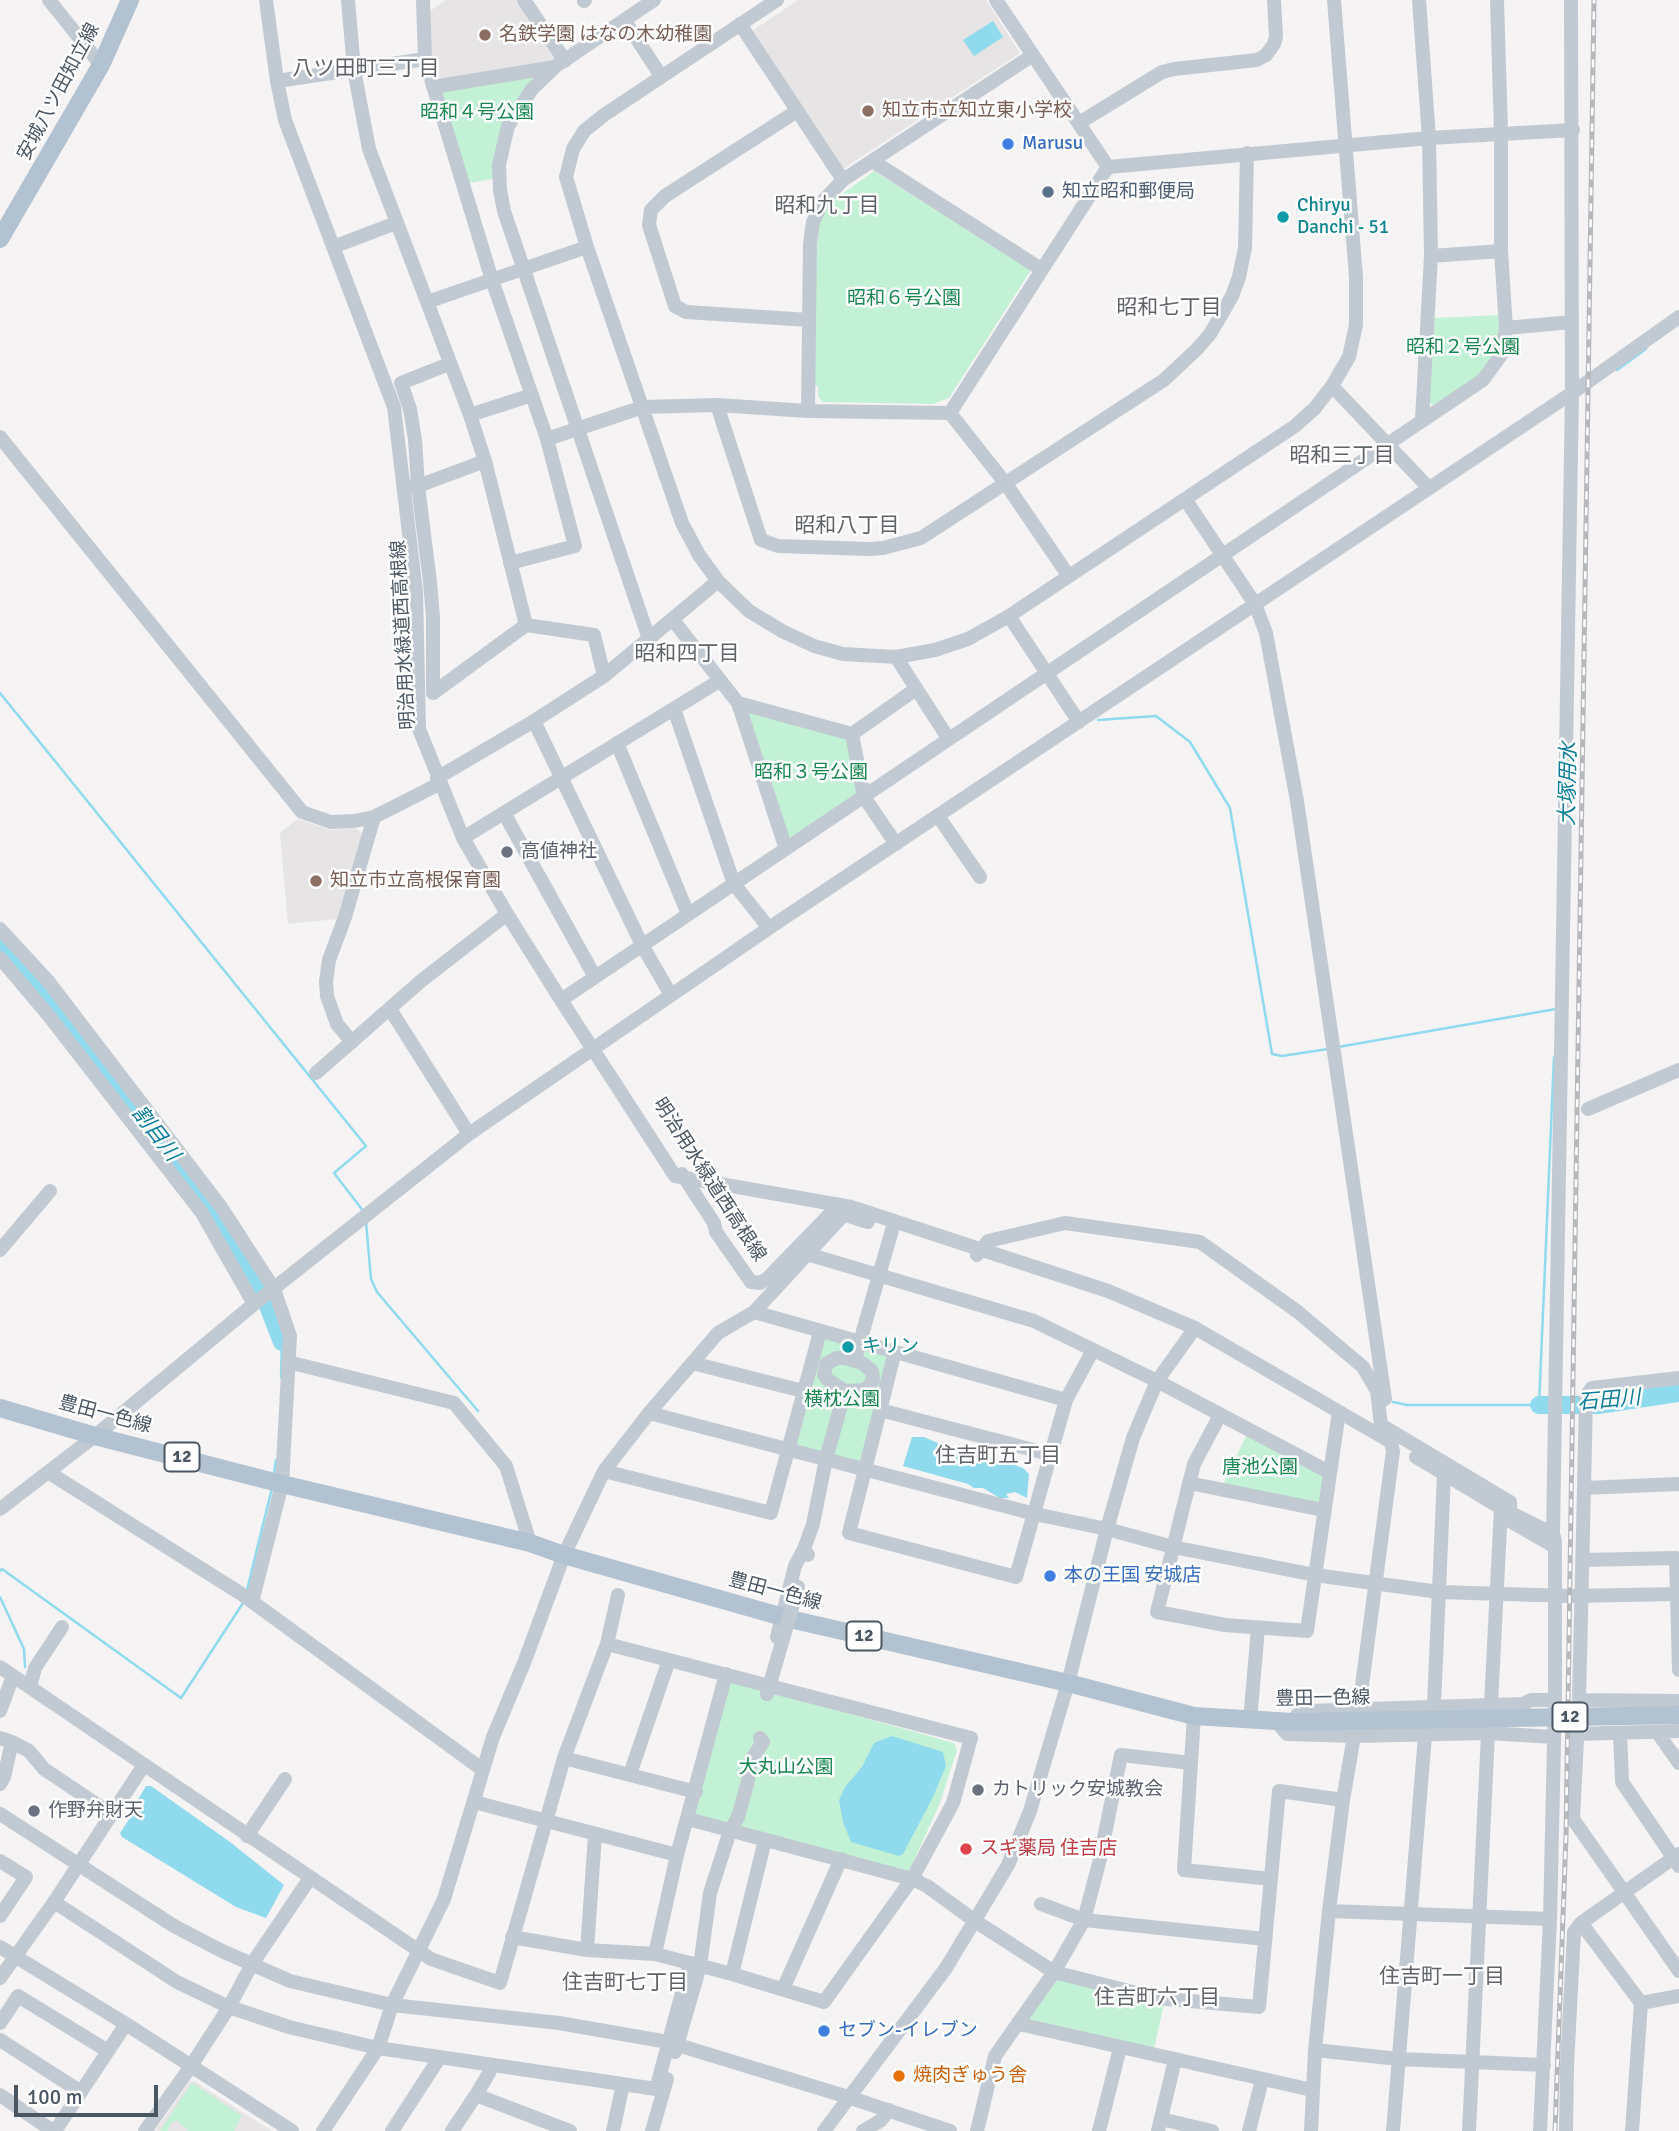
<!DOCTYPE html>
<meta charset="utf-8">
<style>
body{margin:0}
#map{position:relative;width:1679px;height:2131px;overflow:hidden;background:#f5f3f3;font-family:Signika,sans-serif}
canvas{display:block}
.scale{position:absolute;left:14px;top:2085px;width:144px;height:32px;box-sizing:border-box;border:4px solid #4a5661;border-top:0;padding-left:9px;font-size:21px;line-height:24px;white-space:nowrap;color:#4a5661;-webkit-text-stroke:5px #fff;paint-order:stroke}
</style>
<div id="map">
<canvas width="1679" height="2131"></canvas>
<div class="scale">100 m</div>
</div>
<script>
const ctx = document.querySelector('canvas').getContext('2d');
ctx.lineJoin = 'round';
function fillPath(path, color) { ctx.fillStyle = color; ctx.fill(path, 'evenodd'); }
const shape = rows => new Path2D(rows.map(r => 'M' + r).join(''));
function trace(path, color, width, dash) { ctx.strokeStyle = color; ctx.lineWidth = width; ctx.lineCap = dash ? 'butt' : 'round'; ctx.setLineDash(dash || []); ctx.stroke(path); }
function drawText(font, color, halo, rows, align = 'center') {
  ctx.font = font + ' Signika,"Noto Sans JP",sans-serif'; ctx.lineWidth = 5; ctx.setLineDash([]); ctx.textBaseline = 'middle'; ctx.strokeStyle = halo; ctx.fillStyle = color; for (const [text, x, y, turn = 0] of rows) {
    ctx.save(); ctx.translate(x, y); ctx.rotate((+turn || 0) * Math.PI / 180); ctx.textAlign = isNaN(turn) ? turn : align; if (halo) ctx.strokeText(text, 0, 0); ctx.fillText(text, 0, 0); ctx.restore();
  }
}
const education = shape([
 [446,0,519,0,557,57,556,61,435,80,429,59,427,13],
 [798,0,986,0,1020,53,843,169,752,31],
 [297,819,331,830,356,828,362,834,337,919,288,924,280,833],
 [194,2081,272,2131,155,2131,189,2082]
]);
const green = shape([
 [530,74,533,80,495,176,492,179,469,183,439,92],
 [874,171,1031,270,949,398,933,404,823,402,818,397,818,386,812,385,818,222,837,190,842,194],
 [1500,315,1497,352,1482,374,1434,405,1427,402,1433,318],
 [752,710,846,735,858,794,795,839,787,836,746,716],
 [826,1337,888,1353,862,1461,857,1463,797,1448,794,1444],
 [1247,1434,1322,1473,1324,1478,1321,1502,1317,1504,1223,1485],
 [733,1681,954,1743,957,1750,940,1803,910,1869,904,1874,694,1814,729,1683],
 [1056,1975,1164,2004,1153,2053,1024,2022],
 [191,2084,194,2084,242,2116,234,2131,189,2131,176,2120,171,2123,167,2131,160,2131]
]);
const water = shape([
 [993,21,1003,37,974,56,963,40],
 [912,1437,924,1437,942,1445,951,1454,961,1451,970,1455,987,1456,1023,1468,1029,1474,1027,1498,1015,1492,1006,1494,1009,1498,1000,1498,983,1488,974,1488,968,1484,903,1466],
 [892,1736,943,1752,946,1766,933,1797,903,1854,899,1856,851,1842,843,1822,839,1800,845,1787,862,1767,874,1743],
 [146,1786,151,1786,230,1842,284,1885,266,1918,236,1907,122,1837,120,1833,140,1803,137,1801]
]);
const stream = shape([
 [1617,370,1646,349],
 [0,693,366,1146,334,1173,364,1212],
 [1098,720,1156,716,1190,742,1230,808,1272,1054,1282,1056,1328,1049],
 [1338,1047,1556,1009],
 [366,1222,371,1279,377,1292,478,1411],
 [281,1377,282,1342],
 [1393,1402,1407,1405,1539,1405,1554,1057],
 [274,1474,276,1460],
 [0,1571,2,1569,181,1698,243,1603],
 [247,1590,272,1488],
 [0,1597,24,1649,25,1667]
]);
const river = shape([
 [0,946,24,968,51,1000,209,1205,268,1306,282,1342],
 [1539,1405,1598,1405,1679,1393]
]);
const minor = shape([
 [49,0,101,65],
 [266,0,277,81,285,120,394,407,416,592,419,729,463,838,507,914,561,1000,675,1176,851,1207,1108,1291,1195,1328,1391,1442,1393,1451,1359,1708],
 [348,0,354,70,369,149,470,415,485,461,526,625,594,635,604,676],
 [423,0,425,59,492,280,547,439,575,546,510,563],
 [524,0,565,61],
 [777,0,604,115,584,131,573,149,566,177,587,247,682,523,699,555,718,581,749,611,782,631,814,646,843,654,896,657,935,650,968,639,1009,616,1295,426,1315,408,1332,386,1349,357,1356,325,1356,277,1334,0],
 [996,0,1108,167],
 [1419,0,1429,138,1431,256,1422,420],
 [584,1,585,0],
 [625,21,661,76],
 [740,24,843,180],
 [277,81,425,59],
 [433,87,555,67],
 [797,111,665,196,651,210,649,225,675,306,686,312,809,320],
 [1079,123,1162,72,1174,69,1257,60,1266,55,1274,44,1276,36,1274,0],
 [874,162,1041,269],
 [333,247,396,223],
 [1431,256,1501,251],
 [427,302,587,247],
 [1506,328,1572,322],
 [449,364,401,383,410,409,415,440,418,486,430,582,433,617,433,693,526,625],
 [1332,386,1428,487],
 [717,405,761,540,778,546,869,549,883,548,921,538,1164,380,1197,349,1210,334,1223,312,1232,296,1239,277,1245,248,1247,153],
 [808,411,950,413],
 [950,413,1108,167,1429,138,1573,130],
 [950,413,1006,484,1068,575],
 [470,415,532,395],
 [0,437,302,812,331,822,354,821,374,817,439,784],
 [547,439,643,407,717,405,808,411,810,244,813,222,823,201,843,180,1033,55],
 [412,486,418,486,485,461],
 [1185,499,1255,604,1266,633,1297,801,1385,1399],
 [1009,616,1079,722],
 [673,620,738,703,852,734,916,689],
 [649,639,504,211,500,190,499,165,508,126,532,89,556,66,654,0],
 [896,657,948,738],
 [738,703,786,849],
 [674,709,734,884,769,928],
 [534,721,642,945,671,995],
 [852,734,864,797,896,844],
 [617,743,688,914],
 [437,778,534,721,604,676,718,581],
 [504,813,595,977],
 [938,816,980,877],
 [463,838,719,681],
 [0,929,48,981,221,1207,274,1289,290,1336,282,1484,252,1602],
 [0,958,49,1016,202,1213,254,1304],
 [561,1000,1483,380,1501,355,1506,328,1501,251,1501,132,1497,0],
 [390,1009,469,1134],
 [352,1042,337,1024,327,996,326,981,329,960,345,917,374,817],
 [316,1073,421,981,507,914],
 [1588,1109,1679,1070],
 [682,1174,714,1223,716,1232,751,1282,760,1283,767,1279,833,1211,868,1222],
 [0,1250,50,1191],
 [807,1254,1034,1321,1157,1381,1329,1472],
 [977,1255,988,1241,1065,1223,1200,1242,1298,1312,1363,1367,1377,1391,1381,1425,1510,1502,1510,1521,1555,1547],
 [754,1312,1066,1400],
 [895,1351,849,1533,1016,1577,1066,1400,1093,1350],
 [845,1358,862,1363,872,1371,873,1380,868,1387,863,1390,845,1391,828,1380,824,1375,826,1364,837,1358,845,1358],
 [855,1359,892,1230],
 [288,1362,454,1403,506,1466,530,1543],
 [692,1363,803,1391],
 [880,1410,1049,1454],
 [649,1413,1035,1514,1107,1529,1173,1547,1315,1575,1439,1592,1570,1596,1679,1594],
 [1220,1415,1194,1464,1157,1612,1225,1625,1307,1631,1339,1412],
 [1416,1457,1501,1508,1553,1534,1555,1541,1555,1700,1550,1919,1540,2131],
 [604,1471,771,1513,820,1332],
 [48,1472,243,1595,483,1770],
 [1189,1483,1323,1510],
 [1679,1484,1584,1488,1579,1700,1573,1819,1679,1971],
 [1584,1488,1586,1396,1592,1388,1679,1378],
 [0,1509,95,1436,254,1304,469,1134,769,928,1572,393,1679,317],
 [1553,1534,1572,393,1571,0],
 [808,1555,804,1549,813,1524,826,1459,845,1391],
 [1584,1560,1676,1558,1679,1670],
 [777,1637,795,1566,804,1549],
 [0,1667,431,1959,500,1983,564,1758,607,1644,618,1595],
 [30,1687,35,1668,62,1627],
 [1579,1700,1679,1701],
 [1491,1704,1501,1508],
 [1434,1705,1444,1474],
 [0,1711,13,1676],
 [1194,1716,1184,1870,1271,1879],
 [1250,1721,1258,1628],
 [1276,1721,1287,1734,1354,1736,1488,1733,1554,1737],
 [1293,1722,1297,1715,1307,1711,1523,1704,1531,1700,1555,1700],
 [1657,1732,1679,1763],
 [1620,1733,1622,1782,1679,1866],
 [1576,1734,1679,1731],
 [0,1738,12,1742,4,1777,0,1784],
 [12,1742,29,1751,44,1769,111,1814],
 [564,1758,696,1792],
 [630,1774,669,1660],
 [474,1802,677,1855],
 [0,1814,174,1926,222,1951,290,1981,392,2005,559,2023,668,2042,848,2097,950,2131],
 [688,1819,912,1879,927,1886,975,1921,1054,1972,1156,1998,1259,2007,1279,1791,1343,1800],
 [247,1836,285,1779],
 [0,1861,26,1877,0,1916],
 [54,1902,177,1982,229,2007,289,2027,378,2048,656,2089,690,1963],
 [1041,1904,1084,1920,1265,1939],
 [1329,1911,1550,1919],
 [1581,1923,1641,2003,1632,2131],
 [512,1937,587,1950,655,1954,732,1974,824,2002,912,1879,953,1803,971,1738,607,1644],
 [0,1947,126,2024,292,2131],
 [587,1950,595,1835],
 [655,1954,677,1855,726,1674],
 [732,1974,765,1840],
 [0,1978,54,1902,144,1765],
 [783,1989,841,1859],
 [1641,2003,1679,1996],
 [0,2023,18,1996,108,2051],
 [1019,2024,1312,2090],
 [0,2040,81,2092],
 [1315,2050,1399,2059,1544,2065],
 [675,2052,700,1966,710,1893,730,1831,738,1817,748,1781,751,1760,763,1742,760,1738],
 [0,2095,53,2131],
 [476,2095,570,2131],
 [1161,2119,1212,2131],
 [55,2131,126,2024],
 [145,2131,191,2066,229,2007,252,1964,310,1878],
 [323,2131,378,2048,392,2005,444,1899,493,1737,524,1663,564,1555,604,1471,649,1413,718,1333,754,1312,848,1210],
 [392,2131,440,2057],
 [452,2131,476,2095,489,2073,491,2065],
 [613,2131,623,2084],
 [652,2131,667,2079],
 [824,2131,946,1968,1008,1865,1030,1811,1068,1683,1107,1529,1133,1438,1157,1381,1195,1328],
 [863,2131,880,2121,889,2110],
 [977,2131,995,2056,1054,1972,1084,1920,1099,1863,1121,1755,1191,1763],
 [1099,2131,1120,2048],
 [1158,2131,1175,2060],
 [1249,2131,1262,2080],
 [1311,2131,1315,2050,1329,1911,1343,1800,1354,1736],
 [1393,2131,1425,1735],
 [1469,2131,1488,1733],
 [1566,2131,1567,2066,1574,1932,1581,1923,1679,1854]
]);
const major = shape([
 [0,239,101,65,130,0],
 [0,1408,95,1436,282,1484,530,1543,564,1555,790,1619,1068,1683,1194,1716,1293,1722,1460,1719]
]);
const rail = shape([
 [1555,2131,1566,1836,1594,0]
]);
const minorBridge = shape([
 [767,1694,798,1587]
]);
const majorBridge = shape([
 [1460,1719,1679,1715]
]);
const markers = [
 [485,35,7,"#8d6e63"],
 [868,111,7,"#8d6e63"],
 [1008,144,7,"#3f7fe0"],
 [1048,192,7,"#5c6f8a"],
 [1283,217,7,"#0f9aa8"],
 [507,852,7,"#6b7280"],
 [316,881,7,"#8d6e63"],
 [848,1347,7,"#0f9aa8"],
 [1050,1576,7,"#3f7fe0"],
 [978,1790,7,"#6b7280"],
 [34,1811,7,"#6b7280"],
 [966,1849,7,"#e0444e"],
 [824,2031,7,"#3f7fe0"],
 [899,2076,7,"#e8710a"]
];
const shields = [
 [182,1457,35],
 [864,1636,35],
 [1570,1717,35]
];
const shieldNames = [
 ["12",182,1457],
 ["12",864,1636],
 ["12",1570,1717]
];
const educationNames = [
 ["名鉄学園 はなの木幼稚園",499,35],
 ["知立市立知立東小学校",882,111],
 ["知立市立高根保育園",330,881]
];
const streetNames = [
 ["安城八ツ田知立線",59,92,-62],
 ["明治用水緑道西高根線",404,635,-93],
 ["明治用水緑道西高根線",709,1180,57],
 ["豊田一色線",105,1415,15],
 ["豊田一色線",775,1592,15],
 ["豊田一色線",1323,1699,-1]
];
const parkNames = [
 ["昭和４号公園",477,113],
 ["昭和６号公園",904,299],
 ["昭和２号公園",1463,348],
 ["昭和３号公園",811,773],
 ["横枕公園",842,1400],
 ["唐池公園",1260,1468],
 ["大丸山公園",786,1768]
];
const shopNames = [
 ["Marusu",1022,144],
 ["本の王国 安城店",1064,1576],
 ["セブン-イレブン",838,2031]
];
const serviceNames = [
 ["知立昭和郵便局",1062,192]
];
const cultureNames = [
 ["Chiryu",1297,206],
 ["Danchi - 51",1297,228],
 ["キリン",862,1347]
];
const worshipNames = [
 ["高値神社",521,852],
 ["カトリック安城教会",992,1790],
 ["作野弁財天",48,1811]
];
const healthNames = [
 ["スギ薬局 住吉店",980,1849]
];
const foodNames = [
 ["焼肉ぎゅう舎",913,2076]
];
const neighbourhoodNames = [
 ["八ツ田町三丁目",366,69],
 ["昭和九丁目",827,206],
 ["昭和七丁目",1169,308],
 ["昭和三丁目",1342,456],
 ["昭和八丁目",847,526],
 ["昭和四丁目",687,654],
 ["住吉町五丁目",998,1456],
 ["住吉町一丁目",1442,1977],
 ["住吉町七丁目",625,1983],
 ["住吉町六丁目",1157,1998]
];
const waterNames = [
 ["大塚用水",1569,784,-89],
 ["割目川",155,1134,52],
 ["石田川",1609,1401,-5]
];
fillPath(education, '#e6e4e5');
fillPath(green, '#c3f1d5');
fillPath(water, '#90daee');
trace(stream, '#90daee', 2.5);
trace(river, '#90daee', 18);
trace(minor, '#c1cad2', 14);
trace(major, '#b3c2d1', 18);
trace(rail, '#b5b8bd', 5);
trace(rail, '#fff', 2.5, [8]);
trace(minorBridge, '#c1cad2', 14);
trace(majorBridge, '#b3c2d1', 18);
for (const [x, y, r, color] of markers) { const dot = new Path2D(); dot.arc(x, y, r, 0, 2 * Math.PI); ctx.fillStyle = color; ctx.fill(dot); trace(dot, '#fff', 2.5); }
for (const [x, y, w] of shields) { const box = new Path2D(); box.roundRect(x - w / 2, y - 14.5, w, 29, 5); ctx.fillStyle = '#fff'; ctx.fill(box); trace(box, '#4a5661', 2); }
drawText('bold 18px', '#4a5661', null, shieldNames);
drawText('19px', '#785e54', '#fff', educationNames, 'left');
drawText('19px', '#4a5661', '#fff', streetNames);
drawText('19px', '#17864f', '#fff', parkNames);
drawText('19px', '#366cbe', '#fff', shopNames, 'left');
drawText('19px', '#4e5e75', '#fff', serviceNames, 'left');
drawText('19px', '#0d838f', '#fff', cultureNames, 'left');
drawText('19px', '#5b616d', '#fff', worshipNames, 'left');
drawText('19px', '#be3a42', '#fff', healthNames, 'left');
drawText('19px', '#c56008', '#fff', foodNames, 'left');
drawText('21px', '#5f6368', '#fff', neighbourhoodNames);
drawText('italic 21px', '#0c7c9b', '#fff', waterNames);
</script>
